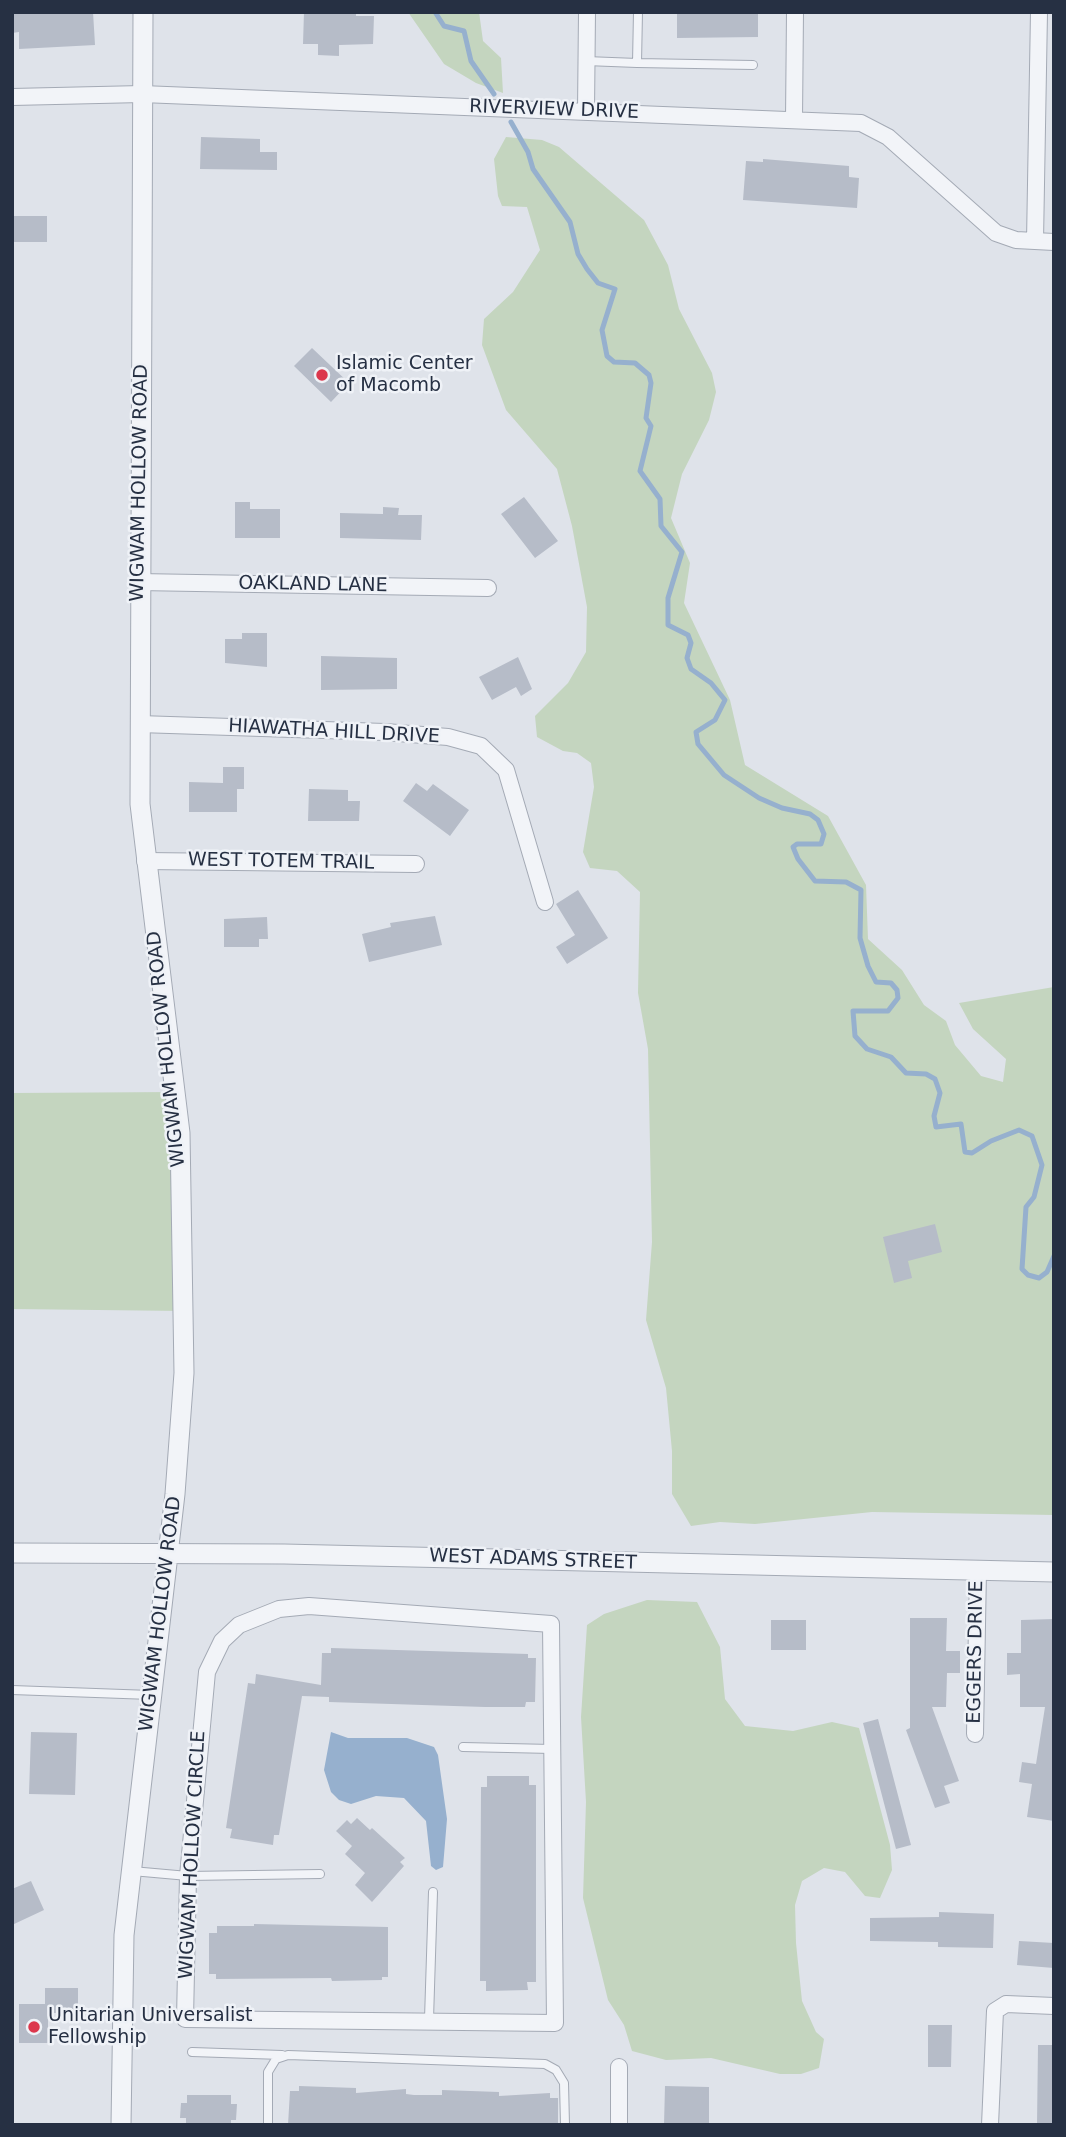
<!DOCTYPE html>
<style>
body{margin:0}
#map{position:relative;width:1066px;height:2137px;overflow:hidden;background:#dfe3ea;font-family:"DejaVu Sans",sans-serif}
canvas{display:block}
.frame{position:absolute;inset:0;border:14px solid #263043;pointer-events:none}
</style>
<div id="map">
<canvas width="1066" height="2137"></canvas>
<div class="frame"></div>
</div>
<script>
const ctx = document.querySelector('canvas').getContext('2d');
ctx.lineJoin = 'round';
function fillPath(path, color) { ctx.fillStyle = color; ctx.fill(path, 'evenodd'); }
const shape = rows => new Path2D(rows.map(r => 'M' + r).join(''));
function trace(path, color, width, dash) { ctx.strokeStyle = color; ctx.lineWidth = width; ctx.lineCap = dash ? 'butt' : 'round'; ctx.setLineDash(dash || []); ctx.stroke(path); }
function drawText(font, color, halo, rows, align = 'center') {
  ctx.font = font + ' "DejaVu Sans",sans-serif'; ctx.lineWidth = 5; ctx.setLineDash([]); ctx.textBaseline = 'middle'; ctx.strokeStyle = halo; ctx.fillStyle = color; for (const [text, x, y, turn = 0] of rows) {
    ctx.save(); ctx.translate(x, y); ctx.rotate((+turn || 0) * Math.PI / 180); ctx.textAlign = isNaN(turn) ? turn : align; if (halo) ctx.strokeText(text, 0, 0); ctx.fillText(text, 0, 0); ctx.restore();
  }
}
const green = shape([
 [408,12,479,12,483,41,501,58,503,93,476,83,444,64],
 [506,137,542,140,559,147,644,220,668,265,679,309,712,373,716,392,709,420,682,474,671,518,690,563,684,603,730,700,745,765,828,816,866,885,868,939,902,970,924,1005,946,1021,955,1045,981,1076,1003,1082,1006,1059,973,1029,959,1003,1054,987,1054,1515,872,1512,755,1524,720,1522,691,1526,672,1494,672,1451,666,1388,646,1320,652,1242,648,1049,638,993,640,892,617,871,590,868,583,852,594,787,591,763,577,753,563,751,537,737,535,716,568,683,586,652,587,607,572,526,557,469,506,410,482,345,484,319,513,292,540,250,527,207,502,206,498,196,494,159],
 [175,1092,183,1311,12,1309,12,1093],
 [647,1600,697,1602,720,1647,725,1699,745,1726,793,1731,832,1722,859,1728,890,1845,892,1870,880,1898,865,1896,845,1872,824,1868,802,1881,795,1905,796,1943,802,2001,816,2032,824,2039,819,2068,801,2074,780,2074,711,2058,666,2060,632,2051,624,2025,608,2000,583,1898,586,1802,581,1717,587,1625,604,1614]
]);
const water = shape([
 [331,1732,348,1738,407,1738,434,1747,438,1755,447,1819,443,1867,436,1870,431,1866,426,1821,404,1798,376,1796,351,1804,339,1800,331,1792,324,1770]
]);
const stream = shape([
 [435,12,444,26,464,31,471,61,494,94],
 [511,122,528,152,533,169,570,222,578,254,587,269,598,283,615,289,602,330,607,356,614,362,635,363,649,375,651,383,646,418,651,426,640,471,660,499,661,526,682,552,668,598,668,625,688,635,691,643,687,658,691,669,711,683,725,700,715,720,696,732,698,744,724,775,759,798,782,808,810,814,818,820,824,834,821,844,797,844,793,847,798,859,815,881,846,882,861,890,860,938,868,966,876,982,891,983,897,990,898,998,888,1011,853,1011,855,1036,867,1049,891,1057,906,1073,926,1074,935,1079,940,1093,934,1116,936,1127,961,1124,965,1152,972,1153,991,1141,1019,1130,1032,1136,1042,1165,1034,1197,1026,1207,1022,1269,1028,1275,1039,1278,1047,1272,1054,1256]
]);
const building = shape([
 [12,12,93,12,95,45,19,49,19,32,12,33],
 [304,12,356,12,356,16,374,16,373,44,339,45,339,56,318,55,318,44,303,44],
 [677,12,758,12,758,37,677,38],
 [201,137,260,139,260,152,277,152,277,170,200,169],
 [763,159,849,166,849,177,859,178,857,208,743,200,746,161,763,162],
 [13,216,47,216,47,242,13,242],
 [312,348,349,383,331,402,294,366],
 [524,497,558,541,535,558,501,514],
 [235,502,250,502,250,509,280,509,280,538,235,538],
 [383,507,399,508,398,515,422,515,421,540,340,538,340,513,383,514],
 [242,633,267,633,267,667,225,663,225,639,242,639],
 [321,656,397,658,397,689,321,690],
 [518,657,532,689,521,696,516,687,492,700,479,677],
 [223,767,244,767,244,789,237,789,237,812,189,812,189,782,223,783],
 [416,783,427,791,433,784,469,810,450,836,403,801],
 [309,789,348,790,348,801,360,801,359,821,308,821],
 [578,890,608,938,567,964,556,947,575,935,556,904],
 [435,916,442,945,369,962,362,934,391,927,390,923],
 [267,917,268,939,259,939,259,947,224,947,224,919],
 [935,1224,942,1252,908,1261,912,1278,894,1283,883,1237],
 [910,1618,947,1618,946,1651,960,1651,960,1673,947,1673,946,1707,932,1707,959,1781,944,1786,950,1803,935,1808,906,1730,910,1728],
 [1054,1619,1054,1821,1027,1817,1032,1784,1019,1782,1022,1762,1036,1764,1045,1707,1020,1707,1020,1674,1007,1675,1007,1653,1021,1653,1021,1620],
 [771,1620,806,1620,806,1650,771,1650],
 [331,1648,528,1654,528,1658,536,1658,535,1702,526,1702,525,1707,485,1707,329,1702,329,1697,302,1696,279,1835,274,1835,273,1845,230,1838,232,1829,226,1828,248,1683,255,1684,256,1674,321,1685,322,1653,331,1653],
 [878,1719,911,1845,896,1849,863,1723],
 [31,1732,77,1733,75,1795,29,1794],
 [487,1776,529,1776,529,1785,536,1785,536,1982,527,1982,528,1990,486,1991,486,1981,480,1981,481,1787,487,1787],
 [357,1818,370,1830,372,1828,405,1858,400,1862,404,1866,372,1902,355,1885,365,1873,345,1854,352,1846,336,1831,347,1820,351,1824],
 [31,1881,44,1910,12,1925,12,1889],
 [939,1912,994,1914,993,1948,938,1947,938,1942,870,1941,870,1918,939,1917],
 [254,1924,388,1927,388,1977,382,1977,382,1980,332,1981,331,1978,216,1979,216,1974,209,1974,209,1933,217,1933,217,1926,254,1926],
 [1019,1941,1054,1943,1054,1968,1017,1965],
 [45,1988,78,1988,78,2013,54,2013,54,2017,48,2017,48,2043,19,2043,19,2004,45,2004],
 [928,2025,952,2025,951,2067,928,2067],
 [1038,2045,1054,2045,1053,2125,1037,2125],
 [299,2086,356,2088,356,2093,406,2089,406,2094,414,2095,442,2095,442,2090,499,2092,499,2096,550,2093,550,2098,558,2098,558,2125,288,2125,290,2091,299,2091],
 [665,2086,709,2087,709,2125,664,2125],
 [187,2095,231,2095,231,2104,237,2104,236,2120,231,2120,231,2125,186,2125,186,2118,180,2118,181,2103,187,2103]
]);
const service = shape([
 [586,61,637,63,638,12],
 [637,63,753,65],
 [12,1690,151,1695],
 [463,1747,552,1749],
 [132,1871,188,1876,320,1874],
 [429,2019,433,1892],
 [192,2052,282,2055],
 [268,2125,268,2072,276,2059,288,2055,545,2064,556,2070,564,2083,565,2125]
]);
const minor = shape([
 [12,97,142,94,861,123,888,137,996,233,1016,240,1054,242],
 [586,111,587,12],
 [794,119,795,12],
 [1035,241,1039,12],
 [138,582,488,588],
 [139,724,385,732,448,737,481,746,506,770,545,902],
 [145,861,416,864],
 [309,1606,551,1624,555,2023,185,2019,188,1876,207,1672,222,1641,239,1625,279,1609,309,1606],
 [975,1734,978,1570],
 [619,2125,619,2067],
 [990,2125,995,2011,1006,2004,1054,2006]
]);
const tertiary = shape([
 [12,1553,284,1554,1054,1572],
 [121,2125,124,1935,175,1494,184,1373,180,1133,140,804,143,12]
]);
const markers = [
 [322,375,7,"#dc374c"],
 [34,2027,7,"#dc374c"]
];
const streetNames = [
 ["RIVERVIEW DRIVE",554,110,2],
 ["WIGWAM HOLLOW ROAD",140,483,-89],
 ["OAKLAND LANE",313,585,1],
 ["HIAWATHA HILL DRIVE",334,732,3],
 ["WEST TOTEM TRAIL",281,862,1],
 ["WIGWAM HOLLOW ROAD",167,1049,-96],
 ["WEST ADAMS STREET",533,1560,2],
 ["WIGWAM HOLLOW ROAD",161,1614,-83],
 ["EGGERS DRIVE",976,1652,-89],
 ["WIGWAM HOLLOW CIRCLE",193,1855,-87]
];
const poiNames = [
 ["Islamic Center",336,364],
 ["of Macomb",336,386],
 ["Unitarian Universalist",48,2016],
 ["Fellowship",48,2038]
];
fillPath(green, '#c4d5bf');
fillPath(water, '#96b0ce');
trace(stream, '#96b0ce', 5);
fillPath(building, '#b6bcc8');
trace(service, '#a4aab5', 10);
trace(minor, '#a4aab5', 18);
trace(tertiary, '#a4aab5', 21);
trace(service, '#f2f4f8', 8);
trace(minor, '#f2f4f8', 16);
trace(tertiary, '#f2f4f8', 19);
for (const [x, y, r, color] of markers) { const dot = new Path2D(); dot.arc(x, y, r, 0, 2 * Math.PI); ctx.fillStyle = color; ctx.fill(dot); trace(dot, '#eff2f7', 2.5); }
drawText('19px', '#263043', '#eff2f7', streetNames);
drawText('19px', '#263043', '#eff2f7', poiNames, 'left');
</script>
